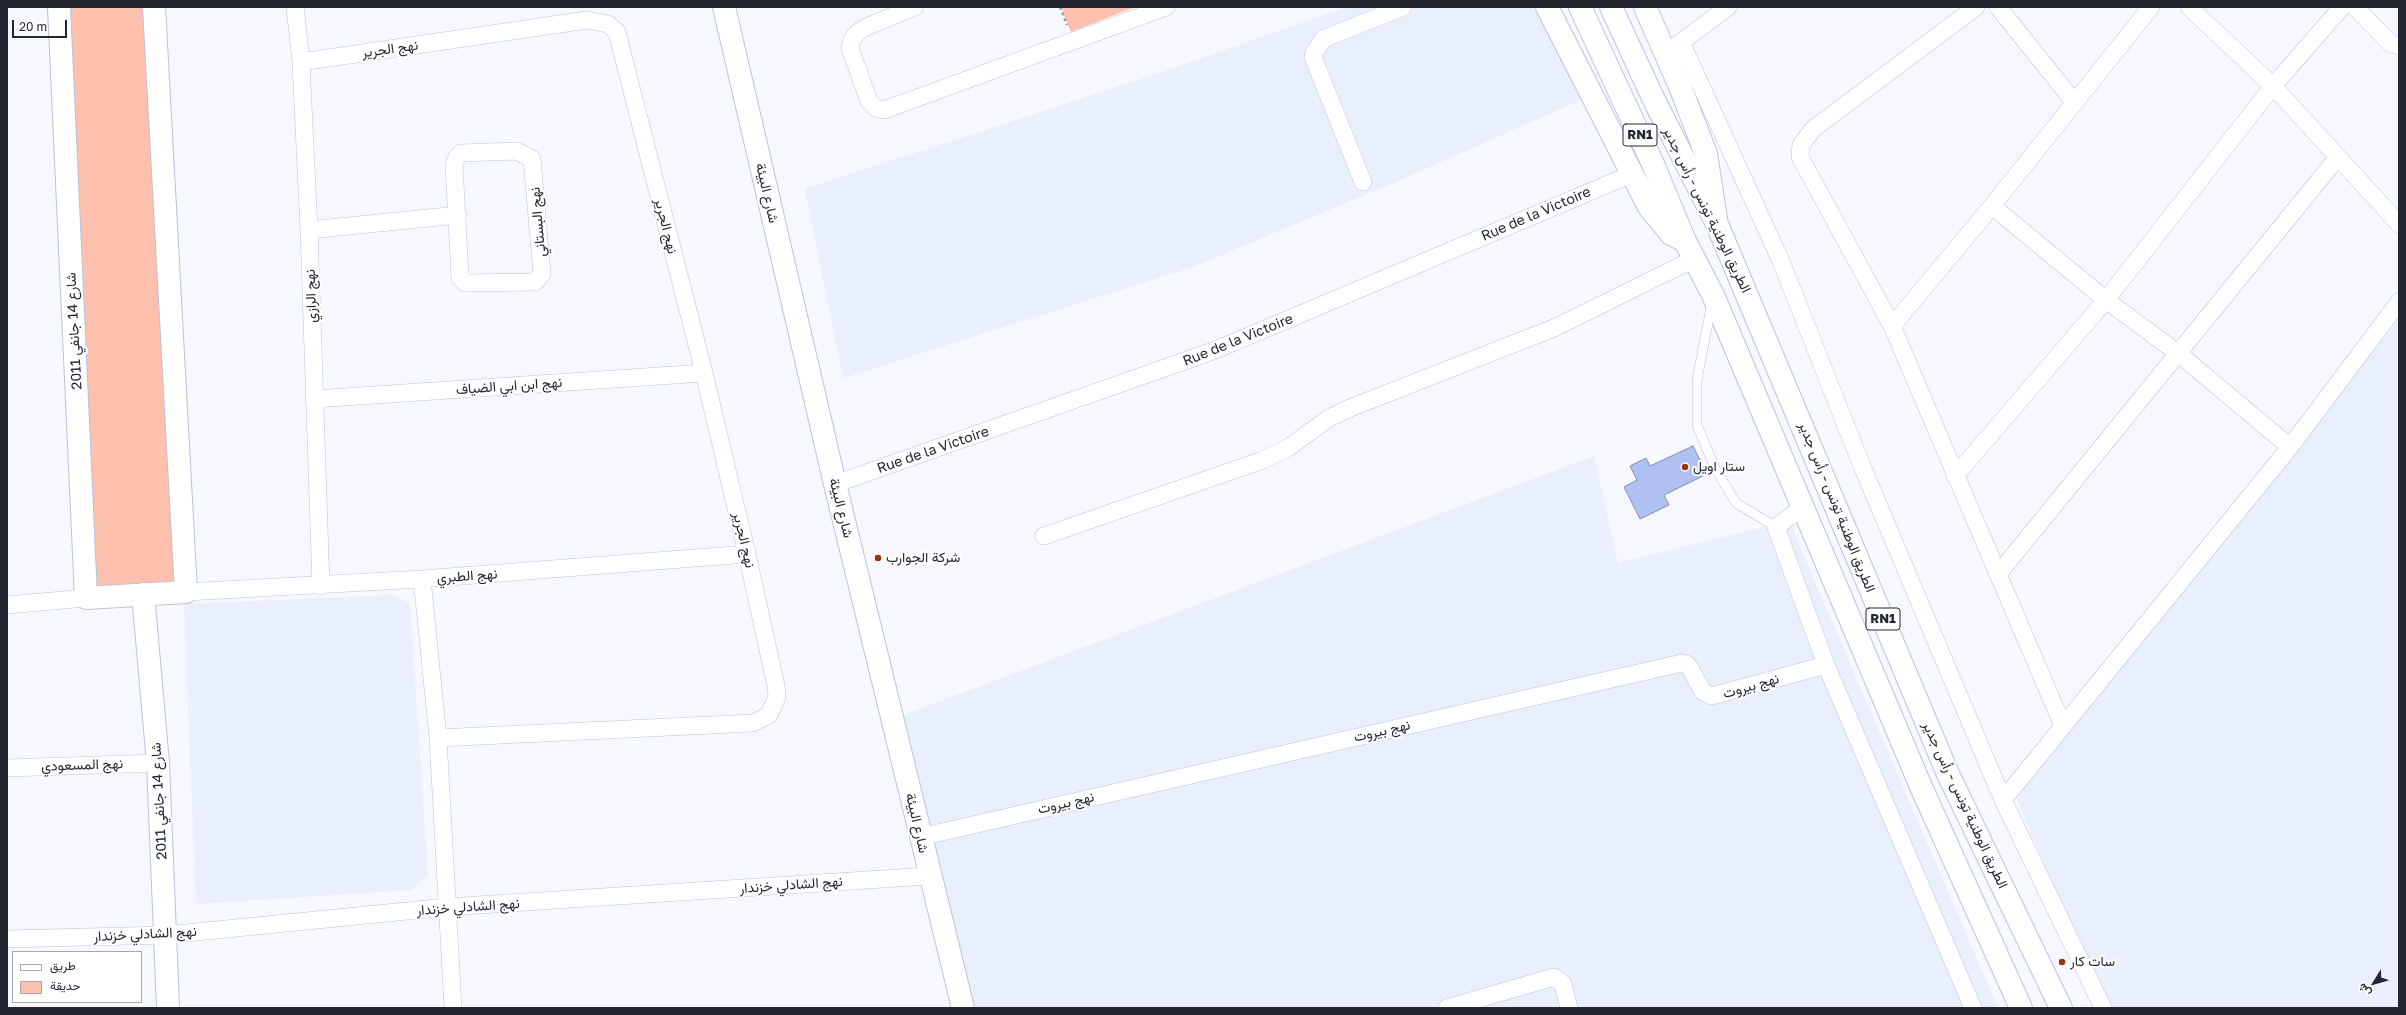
<!DOCTYPE html>
<meta charset="utf-8">
<style>
body{margin:0}
#map{position:relative;width:2406px;height:1015px;overflow:hidden;background:#f6f8fe;font-family:"Golos Text",Vazirmatn,sans-serif}
canvas{display:block}
.frame{position:absolute;inset:0;border:8px solid #232731;pointer-events:none}
.legend{position:absolute;left:12px;top:951px;width:130px;height:52px;box-sizing:border-box;background:#fff;border:1px solid #a7a9ad;margin:0;padding:5px 7px;list-style:none;font-size:12px;color:#232731}
.legend li{display:flex;align-items:center;gap:8px;height:20px}
.legend b{width:20px;border:1px solid #a7a9ad}
.north{position:absolute;left:2354px;top:963px;width:40px;height:40px;-webkit-text-stroke:3px #fff;paint-order:stroke;rotate:233deg;font-size:11px;font-weight:700;line-height:16px;text-align:center;color:#232731}
.north::after{content:'';display:block;margin:auto;width:14px;height:18px;background:#232731;clip-path:polygon(50% 0,100% 100%,50% 72%,0 100%)}
.scale{position:absolute;left:12px;top:20px;width:55px;height:18px;box-sizing:border-box;border:2px solid #232731;border-top:0;padding-left:5px;font-size:12px;line-height:14px;white-space:nowrap;color:#232731;-webkit-text-stroke:3px #fff;paint-order:stroke}
</style>
<div id="map">
<canvas width="2406" height="1015"></canvas>
<div class="frame"></div>
<ul class="legend">
<li><b style="height:5px;background:#fff"></b>طريق</li>
<li><b style="height:11px;background:#fdc0ad"></b>حديقة</li>
</ul>
<div class="north">ش</div>
<div class="scale">20 m</div>
</div>
<script>
const ctx = document.querySelector('canvas').getContext('2d');
ctx.lineJoin = 'round';
function fillPath(path, color) { ctx.fillStyle = color; ctx.fill(path, 'evenodd'); }
const shape = rows => new Path2D(rows.map(r => 'M' + r).join(''));
function trace(path, color, width, dash) { ctx.strokeStyle = color; ctx.lineWidth = width; ctx.lineCap = dash ? 'butt' : 'round'; ctx.setLineDash(dash || []); ctx.stroke(path); }
function drawText(font, color, halo, rows, align = 'center') {
  ctx.font = font + ' "Golos Text",Vazirmatn,sans-serif'; ctx.lineWidth = 4; ctx.setLineDash([]); ctx.textBaseline = 'middle'; ctx.strokeStyle = halo; ctx.fillStyle = color; for (const [text, x, y, turn = 0] of rows) {
    ctx.save(); ctx.translate(x, y); ctx.rotate((+turn || 0) * Math.PI / 180); ctx.textAlign = isNaN(turn) ? turn : align; if (halo) ctx.strokeText(text, 0, 0); ctx.fillText(text, 0, 0); ctx.restore();
  }
}
const built = shape([
 [1347,7,1538,7,1585,98,1389,185,1193,267,843,378,805,189,1159,73],
 [2399,319,2399,1008,2106,1008,2016,798],
 [1594,456,1618,563,1789,521,1998,1008,954,1008,884,722],
 [392,595,410,603,428,876,411,890,196,904,184,604]
]);
const green = shape([
 [60,7,153,7,177,588,90,599],
 [1061,7,1135,7,1071,32]
]);
const building = shape([
 [1693,446,1707,474,1664,495,1669,505,1640,519,1624,487,1637,480,1630,466,1646,458,1650,466,1693,446]
]);
const path = shape([
 [1060,7,1067,25]
]);
const lane = shape([
 [1712,302,1697,380,1697,425,1715,468,1736,503,1776,527]
]);
const street = shape([
 [295,7,301,62,309,230,321,586],
 [915,7,866,27,857,33,852,40,850,48,869,101,876,108,884,110,1166,7],
 [1976,7,1813,129,1801,145,1800,157,1892,326,2063,726],
 [1998,7,2075,103],
 [2189,7,2273,86,2399,224],
 [2355,7,2391,44,2399,46],
 [1681,42,1780,259,1862,466,2003,800,2103,1008],
 [1672,49,1728,7],
 [301,62,587,20,608,24,617,32,704,373,747,554,776,686,777,697,769,715,753,723,438,738],
 [517,151,532,159,542,274,535,282,465,283,460,277,454,165,457,157,461,153,517,151],
 [1363,182,1313,57,1314,53,1323,39,1403,7],
 [1992,206,2106,300,2179,354,2290,447],
 [309,230,458,215],
 [1892,326,1992,206,2151,7],
 [314,399,704,373],
 [1955,476,2106,300,2273,86,2342,7],
 [835,484,1213,351,1632,174],
 [1804,506,1776,527,1826,665,1973,1008],
 [1044,536,1263,460,1288,448,1329,418,1350,408,1554,328,1694,259],
 [1999,573,2338,157],
 [422,579,438,738,453,1008],
 [186,592,422,579,747,554],
 [7,605,86,598],
 [7,768,158,763],
 [2003,800,2290,447,2399,302],
 [920,837,1682,663,1687,664,1690,668,1703,692,1712,696,1826,665],
 [7,939,166,935,447,907,929,876],
 [1447,1008,1554,977,1563,984,1569,1008]
]);
const secondary = shape([
 [59,7,86,598,186,592,154,7],
 [724,7,835,484,963,1008],
 [143,594,158,763,168,1008]
]);
const primary = shape([
 [1547,7,1649,207,1671,234,1685,241],
 [1645,7,1681,89,1706,154,1716,219]
]);
const highway = shape([
 [1580,7,1653,164,1685,241,1713,295,1922,789,2021,1008],
 [1611,7,1654,100,1717,224,1948,774,2061,1008]
]);
const markers = [
 [1685,467,4,"#99320e"],
 [878,558,4,"#99320e"],
 [2062,962,4,"#99320e"]
];
const shields = [
 [1640,135,34],
 [1883,619,34]
];
const shieldNames = [
 ["RN1",1640,135],
 ["RN1",1883,619]
];
const streetNames = [
 ["نهج الجرير",390,49,-8],
 ["شارع البيئة",767,193,77],
 ["الطريق الوطنية تونس - رأس جدير",1707,210,64],
 ["Rue de la Victoire",1536,214,-23],
 ["نهج البستاني",538,222,-95],
 ["نهج الجرير",666,226,76],
 ["نهج الرازي",311,296,-92],
 ["شارع 14 جانفي 2011",74,331,-93],
 ["Rue de la Victoire",1238,340,-22],
 ["نهج ابن ابي الضياف",509,386,-4],
 ["Rue de la Victoire",933,450,-19],
 ["الطريق الوطنية تونس - رأس جدير",1837,507,68],
 ["شارع البيئة",841,508,76],
 ["نهج الجرير",744,540,77],
 ["نهج الطبري",467,576,-4],
 ["نهج بيروت",1751,686,-16],
 ["نهج بيروت",1382,731,-13],
 ["نهج المسعودي",82,765,-2],
 ["شارع 14 جانفي 2011",159,801,-93],
 ["نهج بيروت",1066,803,-13],
 ["الطريق الوطنية تونس - رأس جدير",1965,805,65],
 ["شارع البيئة",917,823,77],
 ["نهج الشادلي خزندار",791,885,-4],
 ["نهج الشادلي خزندار",468,907,-4],
 ["نهج الشادلي خزندار",145,934,-3]
];
const poiNames = [
 ["ستار اويل",1693,467],
 ["شركة الجوارب",886,558],
 ["سات كار",2070,962]
];
fillPath(built, '#eaeffd');
fillPath(green, '#fdc0ad');
fillPath(building, '#afc1f2');
trace(building, '#858ea8', 1);
trace(lane, '#b8c3de', 10);
trace(street, '#b8c3de', 18);
trace(secondary, '#b8c3de', 24);
trace(primary, '#b8c3de', 24);
trace(highway, '#b8c3de', 24);
trace(path, '#999ca4', 2.5, [3, 3]);
trace(lane, '#fff', 9);
trace(street, '#fff', 17);
trace(secondary, '#fff', 22);
trace(primary, '#fff', 22);
trace(highway, '#fff', 22);
for (const [x, y, r, color] of markers) { const dot = new Path2D(); dot.arc(x, y, r, 0, 2 * Math.PI); ctx.fillStyle = color; ctx.fill(dot); trace(dot, '#fff', 1.5); }
for (const [x, y, w] of shields) { const box = new Path2D(); box.roundRect(x - w / 2, y - 11, w, 22, 3); ctx.fillStyle = '#fff'; ctx.fill(box); trace(box, '#232731', 1); }
drawText('bold 13px', '#232731', null, shieldNames);
drawText('14px', '#232731', '#fff', streetNames);
drawText('14px', '#232731', '#fff', poiNames, 'left');
</script>
